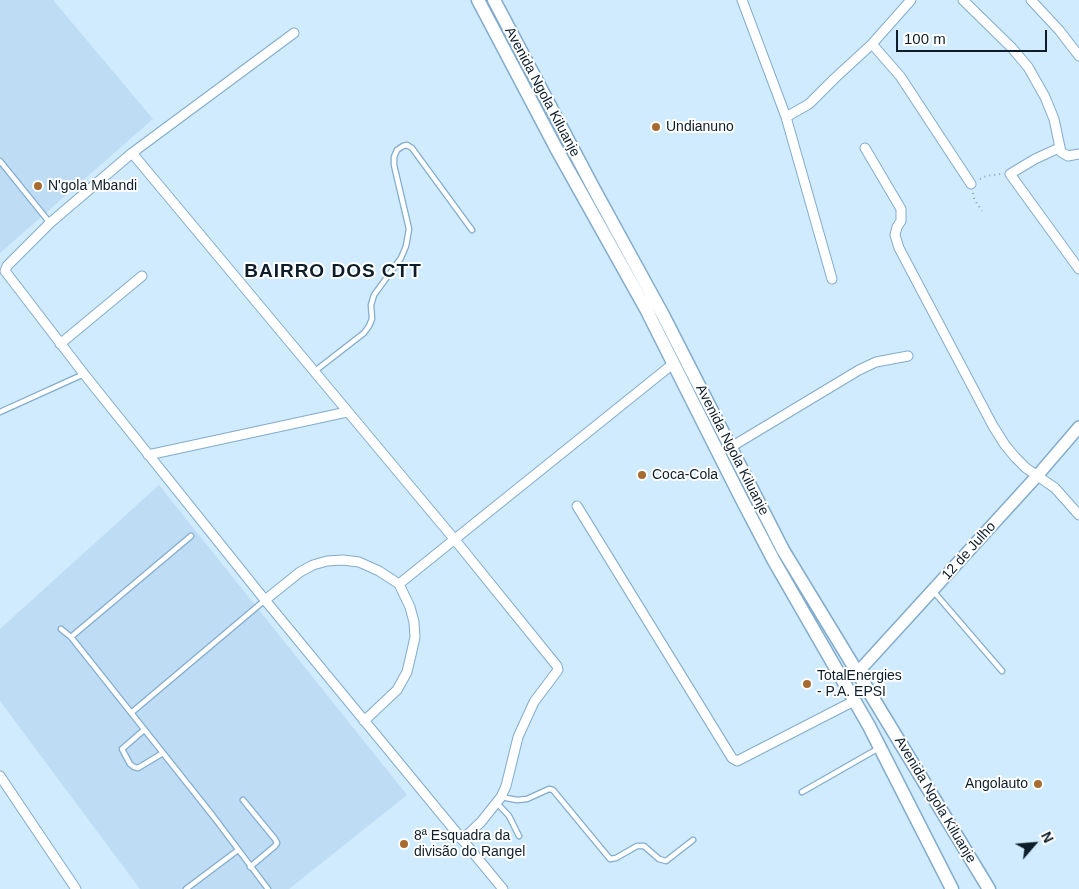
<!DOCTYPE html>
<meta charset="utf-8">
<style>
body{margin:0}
#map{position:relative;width:1079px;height:889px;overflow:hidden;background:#d0eafe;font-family:Arial,sans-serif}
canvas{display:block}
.north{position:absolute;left:1009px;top:819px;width:50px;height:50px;-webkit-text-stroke:4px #fff;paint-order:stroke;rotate:63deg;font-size:14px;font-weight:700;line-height:20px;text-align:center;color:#0d1e2a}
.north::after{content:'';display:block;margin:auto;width:18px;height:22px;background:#0d1e2a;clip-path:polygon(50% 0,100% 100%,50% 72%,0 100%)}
.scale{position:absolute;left:896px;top:30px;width:151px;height:22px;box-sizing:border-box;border:2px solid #0d1e2a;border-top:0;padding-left:6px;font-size:15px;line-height:18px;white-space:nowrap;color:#0d1e2a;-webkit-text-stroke:4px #fff;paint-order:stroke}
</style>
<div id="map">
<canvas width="1079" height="889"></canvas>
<div class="north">N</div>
<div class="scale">100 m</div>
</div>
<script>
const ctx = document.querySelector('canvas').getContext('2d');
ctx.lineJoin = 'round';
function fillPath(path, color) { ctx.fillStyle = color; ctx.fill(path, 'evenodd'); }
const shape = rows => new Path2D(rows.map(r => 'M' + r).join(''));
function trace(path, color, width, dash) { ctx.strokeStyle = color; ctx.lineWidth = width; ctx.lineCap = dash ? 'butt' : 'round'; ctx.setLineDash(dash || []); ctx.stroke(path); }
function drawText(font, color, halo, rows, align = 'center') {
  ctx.font = font + ' Arial,sans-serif'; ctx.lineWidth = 4; ctx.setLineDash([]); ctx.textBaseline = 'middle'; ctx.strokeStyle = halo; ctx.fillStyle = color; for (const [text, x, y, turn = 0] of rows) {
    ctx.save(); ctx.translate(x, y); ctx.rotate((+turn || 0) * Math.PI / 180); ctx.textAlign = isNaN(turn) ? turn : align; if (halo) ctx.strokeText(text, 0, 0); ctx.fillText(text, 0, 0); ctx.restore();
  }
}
const built = shape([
 [0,0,53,0,153,119,0,253],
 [159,485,407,795,289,889,140,889,0,701,0,629]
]);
const path = shape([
 [980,179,986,176,1001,174],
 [973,193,974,199,982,211]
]);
const service = shape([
 [0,161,50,223],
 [315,371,364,333,369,326,372,319,371,305,374,295,401,258,406,246,409,229,394,165,394,157,397,150,403,146,407,145,412,148,472,230],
 [0,412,84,374],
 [934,592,1002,671],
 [61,629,71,637,213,816,268,889],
 [71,637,191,536],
 [131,713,265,600],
 [144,730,122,749,130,764,134,767,138,768,163,753],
 [802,792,879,748],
 [501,797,517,800,527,799,549,789,553,790,610,859,616,858,637,846,644,846,659,859,666,861,693,840],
 [243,800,275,839,277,843,275,846,250,867],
 [497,803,509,816,519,836],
 [186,889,238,850]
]);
const minor = shape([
 [742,0,786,117,832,279],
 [963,0,1012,48,1028,67,1045,97,1054,119,1061,152,1068,156,1079,154],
 [1031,0,1059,30,1079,56],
 [294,33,132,153,50,223,7,266,5,271,84,374,265,600,503,889],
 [872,44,900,76,971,184],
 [786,117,809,104,835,78,872,44,911,0],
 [865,148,901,209,901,221,897,227,895,235,899,248,993,426,1005,445,1015,457,1026,468,1055,488,1079,515],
 [1059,148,1035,159,1010,174,1079,269],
 [132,153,455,540,557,666,558,670,534,702,518,737,506,786,501,797,481,822,462,840],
 [60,344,142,276],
 [731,447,859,370,876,362,908,356],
 [148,455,347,412],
 [577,506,732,758,737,761,741,759,854,701],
 [399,584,674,363],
 [265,600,300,572,313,565,327,561,343,560,359,562,379,571,399,584,410,607,414,622,415,637,411,655,407,672,397,690,364,721],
 [0,776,76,889]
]);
const tertiary = shape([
 [858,672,1037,476,1079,427]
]);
const secondary = shape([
 [478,0,556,148,646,309,740,496,774,561,869,726,952,889],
 [494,0,594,189,663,315,783,550,989,889]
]);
const markers = [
 [656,127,5,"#a86b2f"],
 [38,186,5,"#a86b2f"],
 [642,475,5,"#a86b2f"],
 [807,684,5,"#a86b2f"],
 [1038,784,5,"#a86b2f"],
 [404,844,5,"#a86b2f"]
];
const streetNames = [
 ["Avenida Ngola Kiluanje",542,92,62],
 ["Avenida Ngola Kiluanje",732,450,63],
 ["12 de Julho",969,551,-48],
 ["Avenida Ngola Kiluanje",935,800,59]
];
const poiNames = [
 ["Undianuno",666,127],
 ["N'gola Mbandi",48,186],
 ["Coca-Cola",652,475],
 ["TotalEnergies",817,676],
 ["- P.A. EPSI",817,692],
 ["Angolauto",1028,784,"right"],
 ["8ª Esquadra da",414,836],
 ["divisão do Rangel",414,852]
];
const districtNames = [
 ["BAIRRO DOS CTT",333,272]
];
fillPath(built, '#bedcf4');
trace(service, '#82accd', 7);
trace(minor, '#82accd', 11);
trace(tertiary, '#82accd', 14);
trace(secondary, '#82accd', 15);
trace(path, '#8fa6b8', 2, [1, 4]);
trace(service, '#fff', 4.5);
trace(minor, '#fff', 9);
trace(tertiary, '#fff', 11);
trace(secondary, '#fff', 12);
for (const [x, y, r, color] of markers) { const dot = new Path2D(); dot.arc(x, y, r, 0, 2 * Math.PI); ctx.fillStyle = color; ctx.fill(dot); trace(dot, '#fff', 2); }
drawText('14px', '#0d1e2a', '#fff', streetNames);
drawText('14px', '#0d1e2a', '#fff', poiNames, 'left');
ctx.letterSpacing = '1px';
drawText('bold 19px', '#0d1e2a', '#fff', districtNames);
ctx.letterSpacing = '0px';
</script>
